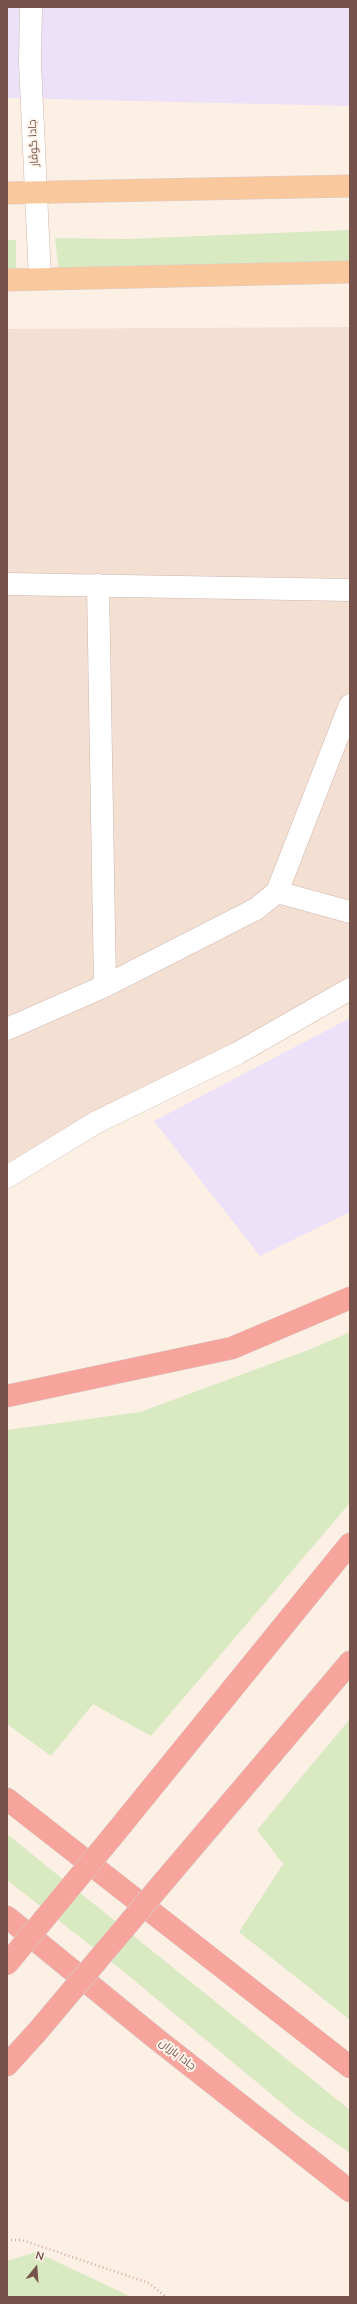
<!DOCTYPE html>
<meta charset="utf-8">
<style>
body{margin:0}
#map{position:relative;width:357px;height:2304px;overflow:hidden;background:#fcefe4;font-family:"Nunito Sans",sans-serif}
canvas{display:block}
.frame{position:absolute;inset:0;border:8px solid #75524a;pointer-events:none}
.north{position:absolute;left:16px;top:2248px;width:40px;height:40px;-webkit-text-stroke:3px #fff4eb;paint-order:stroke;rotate:17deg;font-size:11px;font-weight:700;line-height:16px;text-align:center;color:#75524a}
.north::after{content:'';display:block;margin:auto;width:14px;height:18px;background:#75524a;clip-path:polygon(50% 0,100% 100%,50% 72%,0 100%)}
</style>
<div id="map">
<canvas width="357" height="2304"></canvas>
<div class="frame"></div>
<div class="north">N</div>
</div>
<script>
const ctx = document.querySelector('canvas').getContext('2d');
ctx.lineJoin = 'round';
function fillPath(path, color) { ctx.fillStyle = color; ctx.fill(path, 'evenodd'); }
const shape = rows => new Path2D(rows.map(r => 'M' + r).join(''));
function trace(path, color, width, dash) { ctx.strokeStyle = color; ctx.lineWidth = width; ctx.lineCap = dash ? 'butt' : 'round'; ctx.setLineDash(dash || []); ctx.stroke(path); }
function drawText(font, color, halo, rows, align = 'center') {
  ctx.font = font + ' "Nunito Sans",Cairo,sans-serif'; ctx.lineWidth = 4; ctx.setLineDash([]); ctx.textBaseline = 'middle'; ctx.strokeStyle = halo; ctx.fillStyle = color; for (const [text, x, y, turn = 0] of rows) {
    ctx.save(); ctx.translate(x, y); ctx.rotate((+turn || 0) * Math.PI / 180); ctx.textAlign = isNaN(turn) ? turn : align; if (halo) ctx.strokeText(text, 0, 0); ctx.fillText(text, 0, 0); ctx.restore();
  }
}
const residential = shape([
 [350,327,350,1003,238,1053,7,1163,7,329]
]);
const education = shape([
 [7,7,350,7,350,106,7,98],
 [350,1018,350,1212,260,1256,154,1121]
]);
const green = shape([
 [350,230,350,262,59,274,55,238,126,239],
 [7,240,16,240,16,271,7,272],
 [350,1332,350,1503,151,1736,93,1704,51,1756,7,1724,7,1430,140,1412,311,1349],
 [350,1719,350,2020,239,1932,283,1864,257,1830],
 [7,1834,350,2110,350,2153,301,2119,123,1971,7,1880],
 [36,2252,121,2292,131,2297,7,2297,7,2261]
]);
const path = shape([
 [7,2240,22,2240,149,2283,166,2297]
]);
const minor = shape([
 [31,7,30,63,40,279],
 [7,584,350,590],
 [98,585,105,986],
 [277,892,350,912],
 [7,1029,105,986,256,909,277,892,350,705],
 [7,1177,95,1123,238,1053,350,989]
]);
const major = shape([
 [7,193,350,186],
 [7,280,350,272]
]);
const highway = shape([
 [7,1396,232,1348,350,1298],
 [7,1799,350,2067],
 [111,1838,350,1544],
 [165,1880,350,1662],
 [7,1917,154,2037,350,2191],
 [7,2065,37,2032]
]);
const highwayBridge = shape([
 [7,1964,111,1838],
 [37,2032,165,1880]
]);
const streetNames = [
 ["جادا گوڤار",34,143,-93],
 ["جادا بارزان",177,2055,38]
];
fillPath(residential, '#f4dfd3');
fillPath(education, '#ece1f8');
fillPath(green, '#d9eac3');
trace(minor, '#d0b7ae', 23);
trace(major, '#d8cfcc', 23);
trace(highway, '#d8cfcc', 23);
trace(path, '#d6ac9f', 2.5, [1, 3]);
trace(minor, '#fff', 22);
trace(major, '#fac89d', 22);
trace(highway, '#f6a49c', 22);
trace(highwayBridge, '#d8cfcc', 23, []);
trace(highwayBridge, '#f6a49c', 22);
drawText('11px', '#75524a', '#fff4eb', streetNames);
</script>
